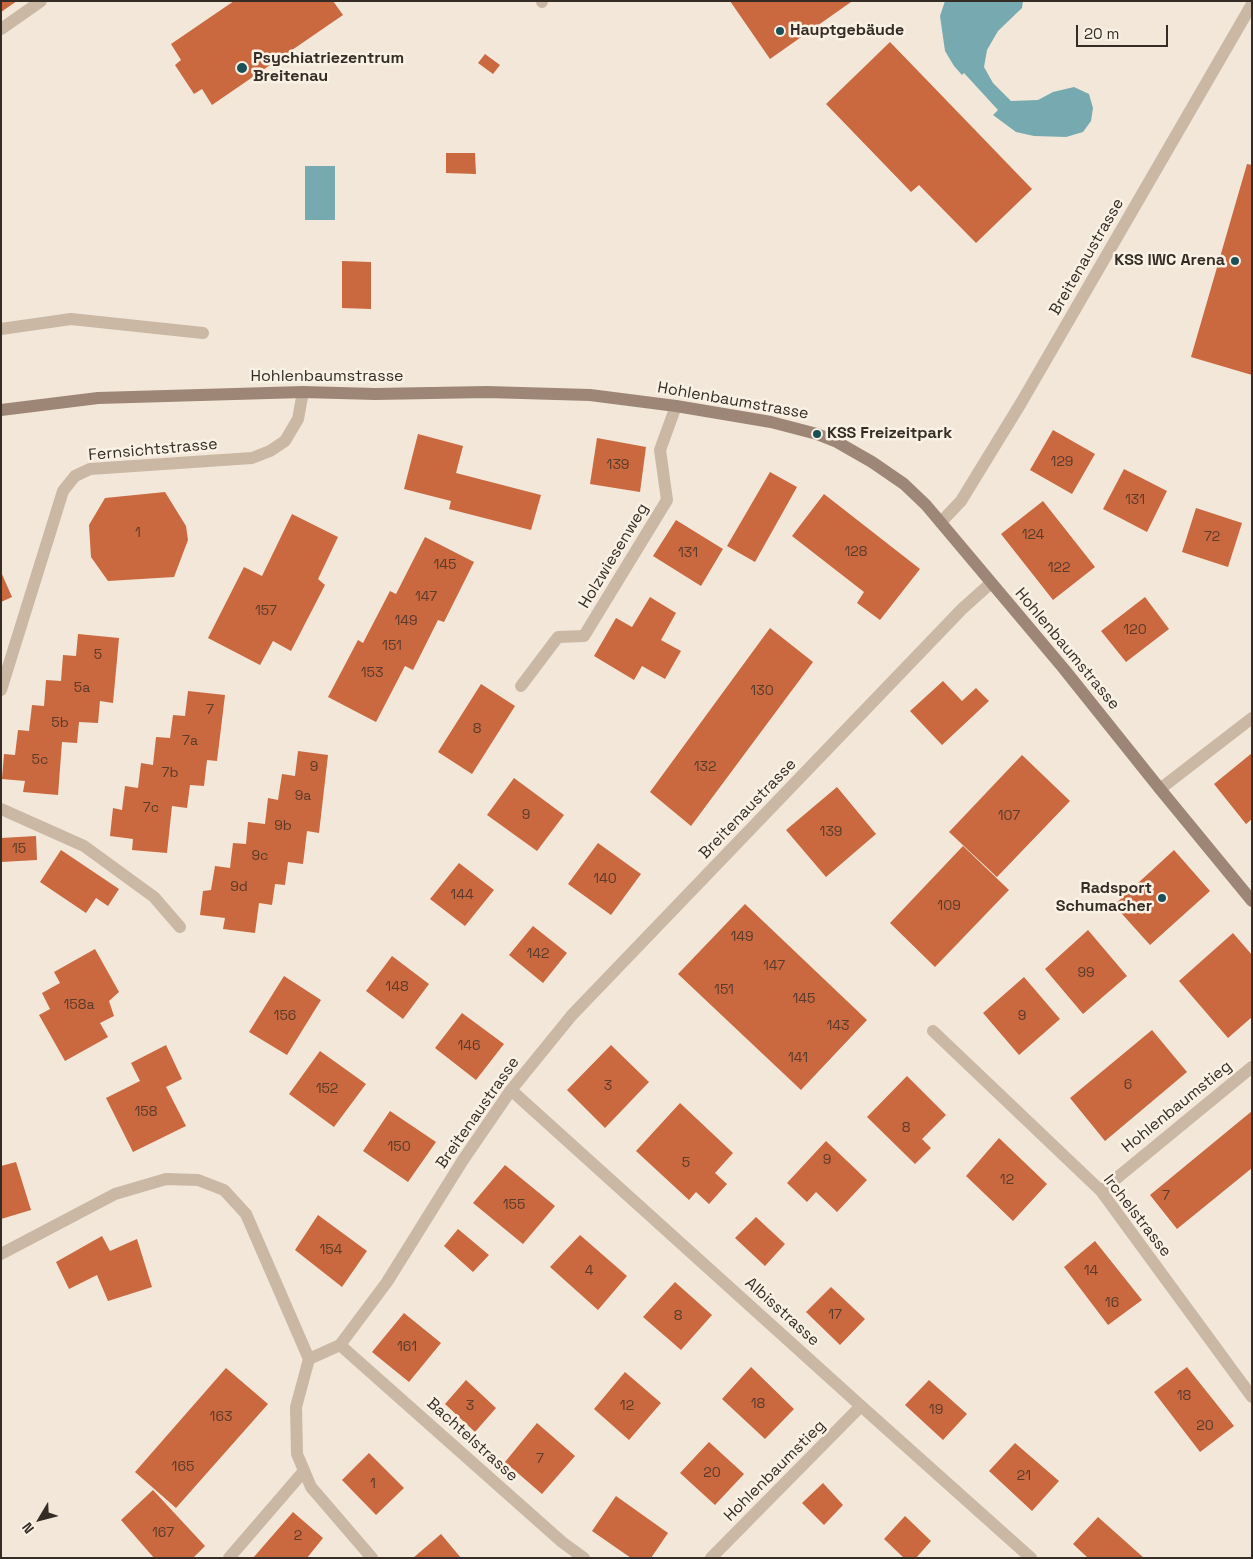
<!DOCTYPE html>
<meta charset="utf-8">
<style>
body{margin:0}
#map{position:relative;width:1253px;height:1559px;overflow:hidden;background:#f2e7d9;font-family:"Space Grotesk",sans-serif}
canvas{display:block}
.frame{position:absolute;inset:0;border:2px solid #352c26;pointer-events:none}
.north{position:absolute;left:15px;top:1494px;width:50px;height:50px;-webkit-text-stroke:4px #faf1e5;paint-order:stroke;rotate:233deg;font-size:14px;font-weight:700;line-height:20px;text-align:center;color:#352c26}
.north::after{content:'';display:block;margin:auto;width:18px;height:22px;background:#352c26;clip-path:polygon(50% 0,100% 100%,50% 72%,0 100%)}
.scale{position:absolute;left:1076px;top:25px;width:92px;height:22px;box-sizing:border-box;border:2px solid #352c26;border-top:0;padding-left:6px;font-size:15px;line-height:18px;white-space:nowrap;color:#352c26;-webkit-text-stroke:4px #faf1e5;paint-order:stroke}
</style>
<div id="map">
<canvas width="1253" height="1559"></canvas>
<div class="frame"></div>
<div class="north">N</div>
<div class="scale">20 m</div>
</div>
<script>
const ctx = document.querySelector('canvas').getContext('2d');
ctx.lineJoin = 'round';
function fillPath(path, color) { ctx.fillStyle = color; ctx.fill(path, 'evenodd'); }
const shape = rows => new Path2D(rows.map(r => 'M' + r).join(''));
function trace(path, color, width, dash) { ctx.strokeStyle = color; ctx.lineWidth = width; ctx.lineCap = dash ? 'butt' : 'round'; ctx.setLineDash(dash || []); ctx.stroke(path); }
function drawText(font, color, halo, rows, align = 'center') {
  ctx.font = font + ' "Space Grotesk",sans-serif'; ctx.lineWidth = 5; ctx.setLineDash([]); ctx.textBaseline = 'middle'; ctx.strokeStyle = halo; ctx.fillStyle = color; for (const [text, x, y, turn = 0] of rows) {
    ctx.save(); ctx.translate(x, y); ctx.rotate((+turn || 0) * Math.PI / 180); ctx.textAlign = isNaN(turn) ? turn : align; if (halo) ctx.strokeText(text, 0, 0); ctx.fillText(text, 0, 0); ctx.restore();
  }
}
const water = shape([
 [945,1,1023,1,1022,8,998,31,987,50,984,67,993,83,1011,101,1038,100,1053,92,1074,87,1089,94,1093,108,1091,121,1083,132,1066,137,1034,136,1016,132,993,115,998,110,964,73,962,75,954,66,945,51,940,16],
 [305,166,335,166,335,220,305,220]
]);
const building = shape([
 [1,1,17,1,1,12],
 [234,1,333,1,343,15,212,105,202,89,194,94,175,65,181,60,171,44],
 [730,1,850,1,851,2,770,59],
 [890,42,1032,189,976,243,919,185,911,192,826,104],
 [485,54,500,65,493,74,478,63],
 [446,153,475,153,476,174,446,173],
 [1247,164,1252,165,1252,375,1191,357],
 [342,261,371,262,371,309,342,308],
 [1053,430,1095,454,1072,494,1030,470],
 [418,434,463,446,456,473,541,495,531,530,449,509,451,501,404,489],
 [597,438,646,447,640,492,590,484],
 [1124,469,1167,491,1147,532,1103,509],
 [770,472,797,487,755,562,727,546],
 [165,492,186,526,188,540,174,577,108,581,91,557,89,525,105,498],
 [824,494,920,569,880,620,857,603,864,592,792,536],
 [1043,501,1095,567,1053,600,1001,534],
 [1196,508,1242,523,1228,567,1182,552],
 [292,514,338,537,318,579,325,585,291,651,273,641,260,665,208,638,244,567,262,576],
 [676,520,723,549,701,586,653,556],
 [425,537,474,562,444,622,438,620,413,670,405,666,376,722,328,697,358,640,363,643,390,591,396,594],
 [1,572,12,597,1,602],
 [650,597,676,613,661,640,681,651,665,679,642,666,634,680,594,656,616,618,632,627],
 [1145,597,1169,629,1126,662,1101,631],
 [770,628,813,662,691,826,650,792],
 [78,634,119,638,113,703,100,701,98,723,79,722,77,743,62,742,58,795,23,792,25,781,2,779,4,754,15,755,18,730,29,731,32,705,44,706,46,680,61,681,63,655,76,656],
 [943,681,962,701,976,688,989,701,942,745,910,711],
 [481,684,515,706,472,774,438,752],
 [188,691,225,695,217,761,207,760,204,786,190,785,187,808,172,806,167,853,132,850,133,839,110,836,113,808,122,810,125,786,138,788,141,763,153,765,156,737,170,738,173,715,185,716],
 [298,751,328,755,319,833,307,831,303,864,288,862,285,885,275,884,272,905,259,903,255,933,223,929,225,918,200,915,203,891,211,890,215,866,230,868,233,843,246,844,248,822,265,824,268,798,278,800,282,774,295,776],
 [1252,753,1252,819,1246,824,1214,784],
 [1022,755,1070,801,997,877,949,832],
 [514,778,564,815,537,851,487,815],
 [837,787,876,834,826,877,786,830],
 [36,836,37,860,1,862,1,838],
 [598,843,641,874,611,915,568,884],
 [963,846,1009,890,935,967,890,923],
 [61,850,119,889,108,906,96,898,86,913,40,882],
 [1174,850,1210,891,1150,945,1114,905],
 [459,863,494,890,465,926,430,899],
 [745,904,867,1020,801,1090,678,974],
 [533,926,567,953,543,983,509,955],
 [1088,930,1127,976,1083,1014,1045,969],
 [1233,933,1252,955,1252,1017,1228,1038,1179,981],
 [95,949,119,992,109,1001,114,1016,100,1023,108,1037,65,1061,39,1015,50,1009,42,993,60,983,54,972],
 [392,956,429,984,403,1019,366,991],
 [284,976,321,1000,287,1055,249,1032],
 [1024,977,1060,1019,1019,1055,983,1013],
 [462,1013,504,1044,476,1080,435,1048],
 [1152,1030,1187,1072,1105,1141,1070,1098],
 [166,1045,182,1079,166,1087,186,1126,133,1152,106,1098,140,1081,131,1063],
 [611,1045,649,1082,605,1128,567,1090],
 [320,1051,366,1084,334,1127,289,1094],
 [907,1076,946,1115,922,1139,931,1148,915,1164,867,1117],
 [680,1103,733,1153,715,1173,727,1184,709,1204,696,1192,689,1200,636,1151],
 [390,1111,436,1142,408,1182,363,1151],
 [1252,1111,1252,1168,1177,1229,1150,1195],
 [999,1138,1047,1184,1013,1221,966,1176],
 [826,1141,867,1180,837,1212,816,1192,807,1202,787,1183],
 [16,1162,31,1210,1,1219,1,1166],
 [505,1165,555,1206,523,1244,473,1203],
 [318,1215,367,1251,342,1287,295,1250],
 [756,1217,785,1244,765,1266,735,1238],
 [458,1229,489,1255,473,1272,444,1246],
 [580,1235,627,1276,598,1310,550,1267],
 [102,1236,110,1251,137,1239,152,1287,108,1301,97,1275,69,1289,56,1262],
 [1095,1241,1142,1300,1108,1325,1064,1267],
 [675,1282,712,1315,681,1350,643,1317],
 [831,1287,865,1319,840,1345,806,1312],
 [404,1313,441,1343,409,1382,372,1352],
 [751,1367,794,1409,765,1439,722,1399],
 [1187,1367,1234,1426,1200,1452,1154,1392],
 [226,1368,268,1404,176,1508,135,1472],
 [625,1372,661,1403,629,1440,594,1409],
 [466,1380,496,1408,475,1432,445,1404],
 [929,1380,967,1414,943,1440,905,1405],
 [537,1423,575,1456,542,1494,505,1462],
 [709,1442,744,1474,715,1505,680,1473],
 [1015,1443,1059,1481,1032,1511,989,1471],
 [369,1453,404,1488,376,1515,342,1480],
 [823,1483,843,1505,824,1525,802,1503],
 [153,1490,205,1546,193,1558,154,1558,121,1520],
 [616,1496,668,1533,651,1558,631,1558,592,1531],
 [293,1512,323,1538,307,1558,253,1558],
 [905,1516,931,1541,916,1558,904,1558,884,1539],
 [1098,1517,1144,1558,1088,1558,1073,1544],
 [441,1534,461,1558,413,1558]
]);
const lane = shape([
 [542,1,542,2],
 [1,29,41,1],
 [1,329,71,319,203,333],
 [229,1558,304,1471]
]);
const street = shape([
 [941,522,961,501,1021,403,1252,4],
 [521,686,558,637,584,636,667,500,660,450,676,406],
 [1,690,63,491,75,476,90,469,252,458,270,451,285,441,298,419,303,392],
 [1160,789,1252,718],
 [1,809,84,846,154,897,180,927],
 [933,1031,1101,1191,1252,1397],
 [511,1090,861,1406,1031,1558],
 [1101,1191,1252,1067],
 [1,1254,115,1194,166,1179,198,1180,224,1190,246,1214,309,1359,340,1345,387,1282,463,1160,511,1090,572,1015,962,609,991,583],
 [340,1345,562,1542,584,1558],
 [309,1359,296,1407,297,1454,311,1487,372,1558],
 [711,1558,861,1406]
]);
const secondary = shape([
 [1,410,98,398,303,392,375,394,487,392,590,395,676,406,771,422,817,434,837,442,872,462,904,484,926,505,1064,669,1160,789,1252,901]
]);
const markers = [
 [780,31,5,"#1a5158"],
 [242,68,6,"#1a5158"],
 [1235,261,5,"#1a5158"],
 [817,434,5,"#1a5158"],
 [1162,898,5,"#1a5158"]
];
const numberNames = [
 ["129",1062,462],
 ["139",618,465],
 ["131",1135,500],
 ["1",138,533],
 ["124",1033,535],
 ["72",1212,537],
 ["128",856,552],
 ["131",688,553],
 ["145",445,565],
 ["122",1059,568],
 ["147",426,597],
 ["157",266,611],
 ["149",406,621],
 ["120",1135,630],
 ["151",392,646],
 ["5",98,655],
 ["153",372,673],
 ["5a",82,688],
 ["130",762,691],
 ["7",210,710],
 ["5b",60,723],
 ["8",477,729],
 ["7a",190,741],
 ["5c",40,760],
 ["9",314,767],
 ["132",705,767],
 ["7b",170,773],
 ["9a",303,796],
 ["7c",151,808],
 ["9",526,815],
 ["107",1009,816],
 ["9b",283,826],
 ["139",831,832],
 ["15",19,849],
 ["9c",260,856],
 ["140",605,879],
 ["9d",239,887],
 ["144",462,895],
 ["109",949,906],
 ["149",742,937],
 ["142",538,954],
 ["147",774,966],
 ["99",1086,973],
 ["148",397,987],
 ["151",724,990],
 ["145",804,999],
 ["158a",79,1005],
 ["156",285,1016],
 ["9",1022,1016],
 ["143",838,1026],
 ["146",469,1046],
 ["141",798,1058],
 ["6",1128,1085],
 ["3",608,1086],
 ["152",327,1089],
 ["158",146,1112],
 ["8",906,1128],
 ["150",399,1147],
 ["9",827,1160],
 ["5",686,1163],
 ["12",1007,1180],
 ["7",1166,1196],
 ["155",514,1205],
 ["154",331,1250],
 ["4",589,1271],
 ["14",1091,1271],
 ["16",1112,1303],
 ["17",835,1315],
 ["8",678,1316],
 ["161",407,1347],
 ["18",1184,1396],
 ["18",758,1404],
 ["3",470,1406],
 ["12",627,1406],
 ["19",936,1410],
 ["163",221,1417],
 ["20",1205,1426],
 ["7",540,1459],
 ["165",183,1467],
 ["20",712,1473],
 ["21",1024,1476],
 ["1",373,1484],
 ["167",163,1533],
 ["2",298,1536]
];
const poiNames = [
 ["Hauptgebäude",790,31],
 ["Psychiatriezentrum",253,59],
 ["Breitenau",253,77],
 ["KSS IWC Arena",1225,261,"right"],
 ["KSS Freizeitpark",827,434],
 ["Radsport",1152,889,"right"],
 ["Schumacher",1152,907,"right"]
];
const streetNames = [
 ["Breitenaustrasse",1087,257,-60],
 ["Hohlenbaumstrasse",327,377],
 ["Hohlenbaumstrasse",733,401,10],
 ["Fernsichtstrasse",153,450,-5],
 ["Holzwiesenweg",614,556,-59],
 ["Hohlenbaumstrasse",1067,649,50],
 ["Breitenaustrasse",748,809,-46],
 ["Hohlenbaumstieg",1177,1107,-39],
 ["Breitenaustrasse",478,1113,-55],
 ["Irchelstrasse",1137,1216,52],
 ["Albisstrasse",782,1312,42],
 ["Bachtelstrasse",472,1440,42],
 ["Hohlenbaumstieg",775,1471,-45]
];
fillPath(water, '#77aab0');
fillPath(building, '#ca683f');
trace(lane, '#cab8a4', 12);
trace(street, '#cab8a4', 12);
trace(secondary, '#9e8676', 12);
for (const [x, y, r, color] of markers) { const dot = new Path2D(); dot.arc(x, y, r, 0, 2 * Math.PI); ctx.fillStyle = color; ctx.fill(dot); trace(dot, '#faf1e5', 2); }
drawText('14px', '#5a3b2c', null, numberNames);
drawText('bold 16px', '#352c26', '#faf1e5', poiNames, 'left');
drawText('16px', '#352c26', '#faf1e5', streetNames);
</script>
